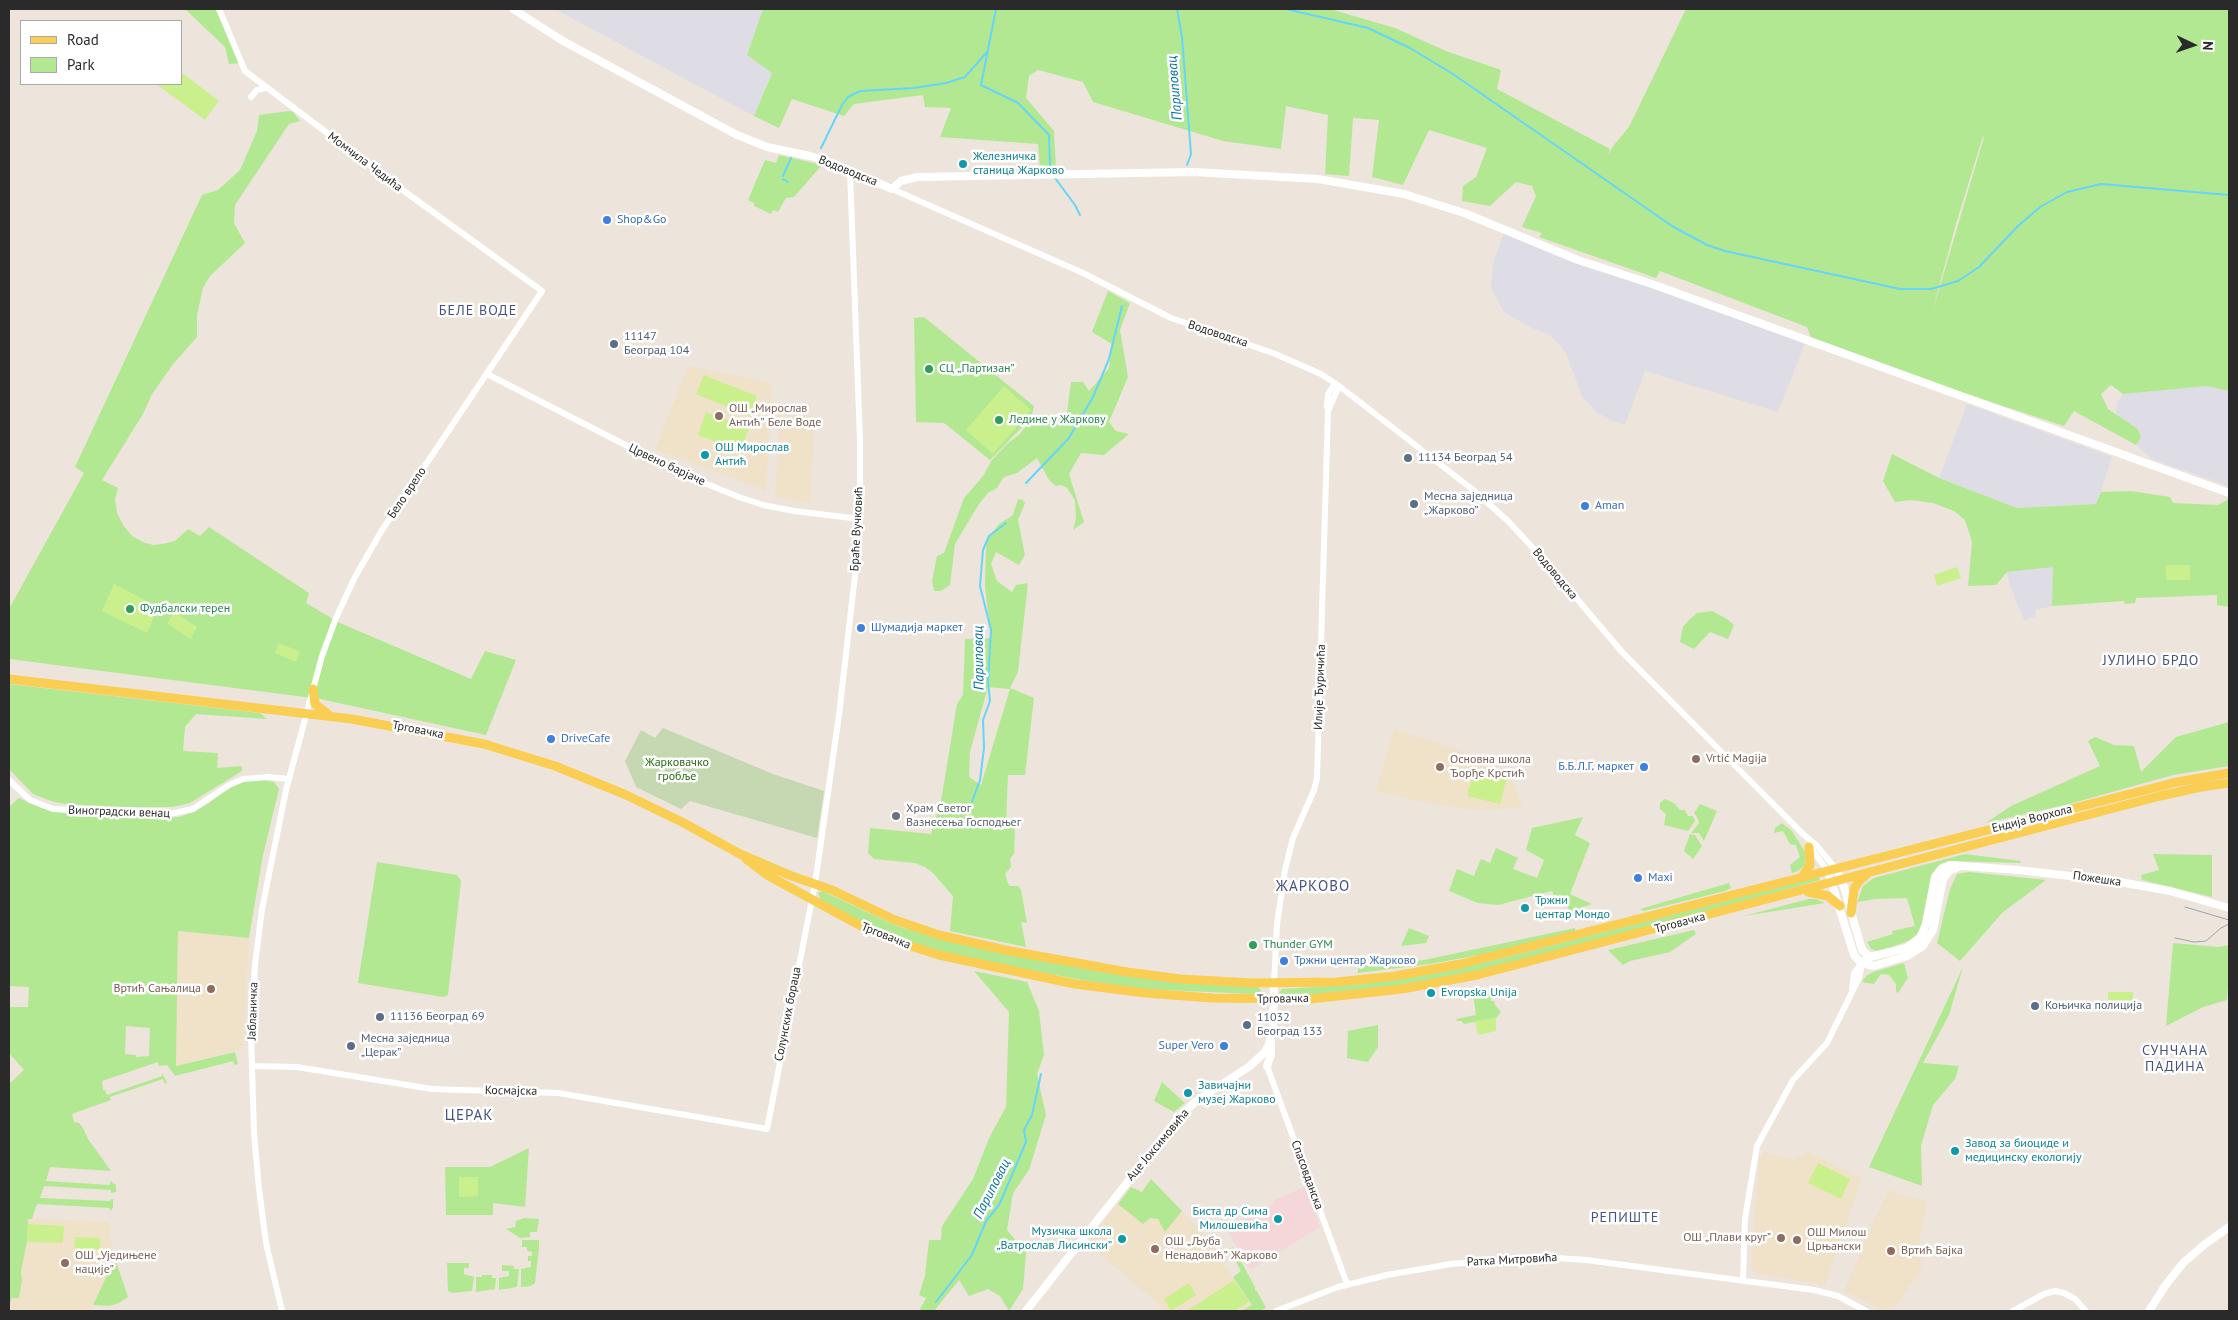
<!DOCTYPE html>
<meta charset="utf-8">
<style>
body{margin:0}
#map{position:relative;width:2238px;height:1320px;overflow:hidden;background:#ede4db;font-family:"PT Sans",sans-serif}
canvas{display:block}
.frame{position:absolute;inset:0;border:10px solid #2a2a2a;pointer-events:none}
.legend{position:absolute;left:20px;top:20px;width:162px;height:65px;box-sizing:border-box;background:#fff;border:1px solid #aaa;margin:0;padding:6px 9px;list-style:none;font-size:15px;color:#2a2a2a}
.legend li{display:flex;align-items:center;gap:10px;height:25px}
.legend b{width:25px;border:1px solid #aaa}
.north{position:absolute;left:2168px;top:20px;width:50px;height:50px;-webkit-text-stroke:4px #fff;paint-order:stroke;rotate:93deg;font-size:14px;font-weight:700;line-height:20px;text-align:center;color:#2a2a2a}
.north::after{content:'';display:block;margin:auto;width:18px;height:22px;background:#2a2a2a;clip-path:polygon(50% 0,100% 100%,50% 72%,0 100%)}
</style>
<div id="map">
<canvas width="2238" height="1320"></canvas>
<div class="frame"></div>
<ul class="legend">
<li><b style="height:6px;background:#facd53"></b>Road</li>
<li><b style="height:14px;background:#b3e893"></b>Park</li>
</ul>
<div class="north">N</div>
</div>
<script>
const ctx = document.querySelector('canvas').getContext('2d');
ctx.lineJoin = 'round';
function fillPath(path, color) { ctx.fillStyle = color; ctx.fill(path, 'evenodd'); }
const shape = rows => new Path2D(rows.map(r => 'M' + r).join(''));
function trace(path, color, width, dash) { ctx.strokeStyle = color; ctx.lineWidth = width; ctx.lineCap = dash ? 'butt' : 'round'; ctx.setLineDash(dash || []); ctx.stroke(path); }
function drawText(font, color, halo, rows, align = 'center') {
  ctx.font = font + ' "PT Sans",sans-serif'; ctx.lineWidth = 5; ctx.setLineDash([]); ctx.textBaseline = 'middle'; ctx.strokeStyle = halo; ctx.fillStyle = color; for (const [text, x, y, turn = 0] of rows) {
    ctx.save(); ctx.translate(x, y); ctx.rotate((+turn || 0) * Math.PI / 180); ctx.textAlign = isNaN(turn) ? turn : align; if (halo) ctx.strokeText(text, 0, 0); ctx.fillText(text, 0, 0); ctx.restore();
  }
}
const industrial = shape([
 [555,9,763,9,747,55,772,72,754,116],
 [1504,233,1805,343,1778,412,1645,371,1625,424,1612,421,1596,412,1582,396,1565,351,1550,335,1532,328,1504,312,1491,288,1493,263],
 [2207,386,2229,391,2229,486,2154,460,2136,445,2141,438,2138,429,2116,415,2117,402,2123,394],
 [1967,404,2112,457,2097,504,2017,508,1939,478],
 [2045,567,2054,567,2052,606,2035,610,2036,616,2024,620,2009,583,2007,572]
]);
const education = shape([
 [688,366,772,383,766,491,655,449],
 [780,414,815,416,810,503,775,497],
 [1394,729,1453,748,1511,773,1522,808,1476,810,1459,808,1437,805,1376,791],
 [178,930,249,938,243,1049,176,1066],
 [1764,1152,1794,1160,1808,1152,1862,1178,1825,1285,1758,1274,1751,1268,1759,1159],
 [1151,1179,1222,1253,1220,1259,1256,1311,1163,1311,1156,1302,1087,1243,1131,1187,1142,1192],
 [1888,1190,1927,1202,1919,1243,1921,1270,1897,1305,1883,1310,1844,1291],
 [22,1218,109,1222,112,1249,128,1297,119,1303,109,1306,92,1306,91,1311,9,1311,9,1281]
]);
const medical = shape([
 [1305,1187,1320,1227,1253,1268,1249,1268,1226,1229,1274,1204,1273,1200]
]);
const green = shape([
 [185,9,219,9,241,63,229,64,225,47],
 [763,9,1330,9,1395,28,1446,51,1501,70,1497,89,1610,149,1608,155,1614,145,1629,127,1686,9,2229,9,2229,391,2207,386,2123,394,2111,385,2101,394,2108,409,2138,429,2141,438,2136,445,2074,411,2064,426,1949,388,1811,337,1807,327,1660,271,1656,278,1539,237,1542,233,1522,227,1536,196,1532,186,1516,182,1490,206,1462,201,1463,186,1476,177,1487,148,1429,130,1403,185,1372,177,1379,120,1353,118,1349,176,1325,174,1328,115,1286,106,1281,149,1223,141,1093,102,1083,82,1038,70,1029,76,1026,98,1054,131,1056,168,1040,170,1038,144,940,137,951,108,925,107,923,95,854,104,844,116,792,99,779,128,754,116,772,73,747,55],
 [1983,136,1984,137,1932,313,1955,227],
 [289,111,293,112,300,121,289,124,235,205,234,223,245,243,210,276,203,288,197,315,197,337,174,363,152,394,143,414,102,480,118,488,115,499,117,513,123,525,132,536,143,542,153,545,163,544,175,541,188,529,200,536,209,527,309,593,306,603,340,623,471,679,485,651,516,660,486,735,320,699,9,659,9,609,84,473,75,467,202,195,218,190,240,170,257,131,259,115],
 [779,155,822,165,794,197,786,198,778,212,773,210,771,214,754,206,754,203,748,200,765,160,776,163],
 [1108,291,1130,303,1120,330,1128,377,1109,422,1116,431,1129,434,1104,455,1081,453,1069,474,1084,522,1073,530,1076,519,1075,500,1067,488,1061,485,1056,486,1049,480,1037,458,1017,473,1004,477,997,488,988,493,979,504,955,544,950,585,941,591,934,591,932,581,937,556,944,553,964,498,983,476,992,460,1007,444,1020,434,1035,414,1063,417,1067,413,1071,382,1083,382,1089,391,1109,368,1112,344,1092,332],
 [924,317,1034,406,1031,418,990,460,944,423,916,422,914,318],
 [1892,454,1939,478,2017,508,2096,504,2101,492,2131,491,2170,497,2173,503,2218,505,2229,499,2229,607,2217,605,2217,595,2136,598,2135,603,2125,604,2124,601,2052,606,2053,567,2007,572,1996,585,1968,586,1972,542,1965,520,1954,511,1933,503,1910,500,1895,502,1883,481],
 [1018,499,1023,500,1025,503,1018,520,1025,555,1019,565,996,552,991,564,997,581,1012,592,1016,585,1028,583,1018,672,1010,688,1034,698,1025,775,1008,775,1006,821,1015,824,1014,854,1010,859,1011,867,1005,874,1009,886,1018,886,1021,890,1027,923,1021,922,1026,947,950,931,953,896,933,873,925,867,915,863,874,859,868,853,870,828,931,834,941,801,957,704,963,695,965,639,991,638,985,587,986,541,999,524,1013,515],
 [988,687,1010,689,981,785,969,777,970,752],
 [1712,611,1727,619,1734,625,1728,639,1710,632,1694,649,1680,642,1683,627,1689,620,1697,613],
 [9,684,260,713,267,719,196,714,185,727,183,751,218,753,217,768,242,766,242,771,190,803,172,807,124,807,65,804,51,801,33,794,9,769],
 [2229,722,2229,766,2173,775,2069,804,1986,823,2011,806,2100,766,2088,741,2095,737,2114,745,2134,746,2141,772,2176,737],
 [260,779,274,782,279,789,263,855,249,938,178,931,176,1066,235,1052,238,1064,234,1065,233,1061,175,1076,167,1065,159,1066,158,1062,102,1081,103,1090,105,1090,107,1095,162,1076,162,1073,167,1082,165,1084,163,1079,110,1097,111,1100,72,1114,74,1122,79,1123,83,1128,88,1139,111,1171,50,1167,46,1181,110,1185,110,1181,116,1185,116,1192,111,1193,111,1190,44,1186,40,1198,110,1201,111,1199,113,1199,113,1208,110,1211,110,1208,37,1204,32,1219,28,1219,27,1242,21,1271,22,1281,19,1298,12,1298,9,1305,9,1084,24,1070,9,1053,9,1007,28,1007,29,987,9,986,9,807,19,798,41,808,65,813,163,818,179,817,194,812,209,803,227,789,244,781],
 [126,1026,150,1028,149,1056,136,1057,136,1055,125,1054],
 [1665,799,1674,803,1680,810,1685,810,1688,816,1693,816,1695,821,1688,831,1664,825,1666,814,1660,809,1660,803],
 [1700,804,1717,811,1704,841,1699,833,1691,833,1699,823,1698,819,1694,813],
 [1583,817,1575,835,1590,843,1570,894,1592,904,1570,911,1563,901,1555,898,1552,891,1498,905,1478,903,1449,891,1457,869,1474,876,1481,859,1490,863,1496,848,1518,858,1513,869,1537,878,1544,860,1526,850,1532,828],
 [1782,823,1792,831,1805,852,1805,865,1798,871,1792,873,1790,865,1800,857,1796,845,1790,844,1783,831,1774,833,1775,828],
 [1690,834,1695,835,1702,846,1693,859,1684,851],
 [1965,854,2021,861,2020,863,1952,861,1940,864,1931,878,1921,927,1917,934,1910,940,1895,946,1877,951,1871,949,1867,942,1893,934,1892,931,1915,926,1907,898,1875,899,1858,902,1856,906,1863,886,1874,878],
 [2153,854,2212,855,2212,897,2142,880,2141,875,2159,870],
 [377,862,457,875,461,881,448,995,443,997,358,983],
 [1969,872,2046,880,2002,913,1960,961,1937,943,1950,889,1957,874],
 [1819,877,1820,880,1770,894,1760,898,1492,968,1420,983,1350,992,1292,996,1279,993,1282,989,1362,984,1447,971,1495,960],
 [1729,883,1731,888,1725,891,1644,911,1640,909],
 [822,891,897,926,963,945,1257,987,1261,990,1259,993,1253,994,1142,989,1087,981,961,957,908,942,845,915,821,900,818,893],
 [1809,899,1816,899,1825,903,1744,916],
 [1409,928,1429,936,1426,943,1401,946],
 [1575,928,1575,931,1490,953,1430,964,1358,973,1358,966,1424,960],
 [1694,930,1696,934,1670,952,1630,961,1623,965,1608,950],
 [2173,943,2218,947,2229,945,2228,986,2227,1000,2203,1007,2166,1026],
 [1904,963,1908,978,1898,993,1896,992,1896,984,1889,975,1881,974,1874,984,1862,982,1866,976,1873,972],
 [1963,967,1949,1015,1923,1063,1959,1066,1955,1079,1933,1105,1921,1146,1922,1186,1869,1167],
 [974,971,1027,982,1039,1011,1044,1055,1037,1074,1046,1115,1029,1170,1013,1193,1007,1230,1026,1253,1023,1289,1009,1311,1000,1296,988,1289,969,1296,959,1280,934,1311,922,1311,920,1309,926,1298,919,1295,925,1276,929,1240,941,1240,942,1226,973,1179,990,1136,1006,1107,1009,1012],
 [1489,990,1491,1001,1494,1001,1495,1005,1501,1012,1496,1018,1464,1024,1461,1021,1457,1021,1456,1019,1476,1015,1473,993],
 [1378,1025,1378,1047,1368,1062,1347,1058,1348,1031],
 [1162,1082,1185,1103,1174,1112,1154,1101],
 [529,1148,525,1207,493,1203,493,1215,446,1215,445,1167,490,1167],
 [1151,1179,1182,1211,1165,1232,1158,1219,1150,1218,1143,1224,1118,1204,1131,1187,1142,1192],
 [524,1218,539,1219,537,1232,530,1232,530,1237,520,1238,506,1229,515,1227,516,1221],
 [522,1240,539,1240,539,1248,535,1283,531,1286,521,1287,521,1269,531,1267,531,1261,528,1261,528,1256,532,1256,532,1252,527,1251,527,1247,522,1247],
 [1233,1247,1255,1287,1255,1291,1257,1291,1266,1308,1259,1311,1241,1311,1252,1305,1233,1277,1241,1271,1229,1249],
 [115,1259,128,1297,119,1303,109,1306,93,1305],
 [447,1263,469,1263,469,1268,464,1268,464,1274,474,1277,472,1291,452,1293,448,1291],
 [502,1265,514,1266,514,1269,519,1269,517,1287,499,1290,499,1278,509,1276,509,1271,502,1271],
 [482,1275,492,1275,492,1278,496,1278,495,1289,476,1292,476,1277,482,1277]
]);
const cemetery = shape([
 [663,728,773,774,824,791,817,838,690,801,681,809,636,787,625,761,641,730,655,738]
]);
const pitch = shape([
 [181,72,219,101,205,120,156,84,181,84],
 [704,375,757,396,749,416,696,394],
 [1004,386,1031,410,993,454,966,430],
 [706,412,749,428,740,451,698,435],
 [2166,565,2190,565,2190,580,2166,580],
 [1957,567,1961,578,1937,586,1934,575],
 [114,584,158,607,147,633,102,611],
 [175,612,197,627,190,639,167,623],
 [279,643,300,652,296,662,275,653],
 [1474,769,1507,777,1500,804,1467,796],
 [2108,992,2133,992,2133,1006,2108,1006],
 [1496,1018,1496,1031,1478,1035,1475,1021],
 [1818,1163,1850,1179,1841,1199,1808,1183],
 [459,1177,478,1177,478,1196,459,1197],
 [28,1224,64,1226,63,1243,27,1242],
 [75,1237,100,1238,100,1250,74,1248],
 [1234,1280,1249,1302,1234,1311,1187,1311],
 [1189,1283,1196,1295,1171,1311,1164,1299]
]);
const stream = shape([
 [996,9,981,85,1018,103,1049,135,1050,165],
 [1177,9,1182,37,1191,154,1187,165],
 [1286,9,1368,28,1410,48,1453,74,1672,226,1707,245,1725,251,1900,289,1931,289,1958,281,1979,267,2018,226,2040,207,2067,192,2101,184,2229,195],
 [821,148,842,105,848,97,860,91,914,88,946,83,965,77,988,51],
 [783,176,791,158],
 [1055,178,1075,205,1080,215],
 [783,179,788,182],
 [1026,483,1069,438,1093,397,1109,359,1122,306],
 [972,802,980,780,984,748,983,720,990,701,988,682,991,630,980,586,983,550,989,536,1006,523],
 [936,1302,972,1255,986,1221,999,1205,1006,1189,1026,1142,1024,1130,1032,1115,1041,1074]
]);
const tertiary = shape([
 [219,9,245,71,404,191,542,291,382,530,355,577,336,618,322,656,286,790,262,909,255,965,251,1033,254,1133,259,1189,266,1243,282,1311],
 [251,97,257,90,265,88],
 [892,189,1083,273,1171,318,1273,353,1321,374,1339,386,1472,489,1508,521,1544,560,1622,652,1803,834,1816,845,1836,869],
 [487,374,682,474,739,497,763,505,794,511,860,519],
 [1327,407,1328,394,1335,383],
 [9,780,30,800,53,809,165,815,193,809,229,785,243,779,268,777,289,779],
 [1809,846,1828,871],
 [1274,983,1277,924,1285,870,1293,838,1314,790,1317,778,1328,411,1339,386],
 [1852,989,1854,973,1867,956],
 [253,1066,297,1067,432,1089,558,1093,767,1129,815,884,839,715,858,549,860,519,860,441,850,171],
 [1267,1066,1347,1284],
 [1743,1280,1745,1219,1757,1146,1793,1080,1827,1043,1859,978,1862,964],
 [1276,1311,1338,1287,1387,1275,1451,1264,1543,1257,1586,1260,1814,1290,1838,1296,1866,1311],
 [2013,1311,2044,1294,2055,1291,2064,1293,2075,1299,2086,1311]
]);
const secondary = shape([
 [513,9,563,41,737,135,767,147,810,156,830,162,892,189,901,181,917,177,1194,172,1318,179,1404,194,1464,213,1578,260,1652,284,2229,493],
 [1836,869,1844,887,1862,950,1870,957,1906,948,1920,938,1926,924,1935,877,1941,869,1949,865,2018,870,2114,881,2170,891,2229,908],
 [1828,871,1854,955,1861,963,1874,966,1907,956,1923,946,1933,930,1943,879,1949,871,1958,867],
 [1267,1066,1271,1055,1271,1041],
 [1026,1311,1178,1118,1196,1101,1250,1066,1265,1052,1269,1044,1273,1027,1274,983],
 [2149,1311,2165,1286,2183,1263,2205,1244,2229,1227]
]);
const primary = shape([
 [9,679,352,719,484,744,555,766,624,794,682,822,740,854,789,875,832,890,895,920,939,935,1005,950,1127,972,1180,979,1251,983,1337,982,1395,976,1461,964,2177,782,2229,773],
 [313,689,315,704,329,715],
 [746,859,767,875,861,926,898,942,939,955,1075,984,1145,993,1212,998,1310,999,1402,989,1477,975,2160,796,2201,787,2229,783],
 [1802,877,1810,865,1809,847],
 [1808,892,1828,896,1840,906],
 [1851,913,1854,889,1859,881,1866,875]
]);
const tram = shape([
 [2185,907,2229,920],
 [2175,938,2194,942,2206,941,2221,928,2229,924]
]);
const markers = [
 [963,164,5,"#0f9aa8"],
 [607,220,5,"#3f7fe0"],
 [614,344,5,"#5c6f8a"],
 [929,369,5,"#2e9e5b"],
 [719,416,5,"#8d6e63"],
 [999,420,5,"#2e9e5b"],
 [705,455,5,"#0f9aa8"],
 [1408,458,5,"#5c6f8a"],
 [1414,504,5,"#5c6f8a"],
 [1585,506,5,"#3f7fe0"],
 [130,609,5,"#2e9e5b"],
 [861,628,5,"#3f7fe0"],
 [551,739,5,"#3f7fe0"],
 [1696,759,5,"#8d6e63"],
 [1440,767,5,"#8d6e63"],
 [1644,767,5,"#3f7fe0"],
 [896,816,5,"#6b7280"],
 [1638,878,5,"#3f7fe0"],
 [1525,908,5,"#0f9aa8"],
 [1253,945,5,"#2e9e5b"],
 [1284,961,5,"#3f7fe0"],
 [211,989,5,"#8d6e63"],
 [1431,993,5,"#0f9aa8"],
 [2035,1006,5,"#5c6f8a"],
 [380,1017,5,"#5c6f8a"],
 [1247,1025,5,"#5c6f8a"],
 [351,1046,5,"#5c6f8a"],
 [1224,1046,5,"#3f7fe0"],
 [1188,1093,5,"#0f9aa8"],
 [1955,1151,5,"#0f9aa8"],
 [1278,1219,5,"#0f9aa8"],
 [1781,1238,5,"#8d6e63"],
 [1122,1239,5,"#0f9aa8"],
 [1797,1240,5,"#8d6e63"],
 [1155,1249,5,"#8d6e63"],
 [1891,1251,5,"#8d6e63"],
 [65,1263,5,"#8d6e63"]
];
const cultureNames = [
 ["Железничка",973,157],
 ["станица Жарково",973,171],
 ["ОШ Мирослав",715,448],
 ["Антић",715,462],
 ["Тржни",1535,901],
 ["центар Мондо",1535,915],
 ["Evropska Unija",1441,993],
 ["Завичајни",1198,1086],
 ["музеј Жарково",1198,1100],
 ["Завод за биоциде и",1965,1144],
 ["медицинску екологију",1965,1158],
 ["Биста др Сима",1268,1212,"right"],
 ["Милошевића",1268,1226,"right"],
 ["Музичка школа",1112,1232,"right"],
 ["„Ватрослав Лисински”",1112,1246,"right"]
];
const streetNames = [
 ["Момчила Чедића",365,162,37],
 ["Водоводска",848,171,22],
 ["Водоводска",1218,334,18],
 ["Црвено барјаче",667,465,25],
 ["Бело врело",407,493,-56],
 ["Браће Вучковић",857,529,-87],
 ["Водоводска",1555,574,50],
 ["Илије Ђуричића",1320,687,-88],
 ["Трговачка",418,730,11],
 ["Виноградски венац",119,812,2],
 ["Ендија Ворхола",2032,819,-14],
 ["Пожешка",2097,879,8],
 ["Трговачка",1680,923,-15],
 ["Трговачка",886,936,22],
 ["Трговачка",1283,999,-1],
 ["Јабланичка",253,1011,-88],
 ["Солунских бораца",788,1014,-79],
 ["Космајска",511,1091,1],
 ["Аце Јоксимовића",1158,1145,-50],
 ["Спасовданска",1307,1175,70],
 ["Ратка Митровића",1512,1260,-3]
];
const shopNames = [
 ["Shop&Go",617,220],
 ["Aman",1595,506],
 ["Шумадија маркет",871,628],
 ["DriveCafe",561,739],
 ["Б.Б.Л.Г. маркет",1634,767,"right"],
 ["Maxi",1648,878],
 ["Тржни центар Жарково",1294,961],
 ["Super Vero",1214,1046,"right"]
];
const serviceNames = [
 ["11147",624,337],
 ["Београд 104",624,351],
 ["11134 Београд 54",1418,458],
 ["Месна заједница",1424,497],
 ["„Жарково”",1424,511],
 ["Коњичка полиција",2045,1006],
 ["11136 Београд 69",390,1017],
 ["11032",1257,1018],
 ["Београд 133",1257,1032],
 ["Месна заједница",361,1039],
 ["„Церак”",361,1053]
];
const leisureNames = [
 ["СЦ „Партизан”",939,369],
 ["Ледине у Жаркову",1009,420],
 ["Фудбалски терен",140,609],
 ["Thunder GYM",1263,945]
];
const educationNames = [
 ["ОШ „Мирослав",729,409],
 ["Антић” Беле Воде",729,423],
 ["Vrtić Magija",1706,759],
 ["Основна школа",1450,760],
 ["Ђорђе Крстић",1450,774],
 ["Вртић Сањалица",201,989,"right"],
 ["ОШ Милош",1807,1233],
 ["Црњански",1807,1247],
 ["ОШ „Плави круг”",1771,1238,"right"],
 ["ОШ „Љуба",1165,1242],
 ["Ненадовић” Жарково",1165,1256],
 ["Вртић Бајка",1901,1251],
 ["ОШ „Уједињене",75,1256],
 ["нације”",75,1270]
];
const parkNames = [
 ["Жарковачко",677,763],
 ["гробље",677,777]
];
const worshipNames = [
 ["Храм Светог",906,809],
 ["Вазнесења Господњег",906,823]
];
const waterNames = [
 ["Париповац",1175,88,-95],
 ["Париповац",979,658,-91],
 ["Париповац",992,1189,-63]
];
const neighbourhoodNames = [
 ["БЕЛЕ ВОДЕ",478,311],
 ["ЈУЛИНО БРДО",2151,661],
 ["СУНЧАНА",2175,1051],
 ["ПАДИНА",2175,1067],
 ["РЕПИШТЕ",1625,1218]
];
const quarterNames = [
 ["ЖАРКОВО",1313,887],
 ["ЦЕРАК",469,1116]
];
fillPath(industrial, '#dedce5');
fillPath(education, '#f0e2c9');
fillPath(medical, '#f5d7da');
fillPath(green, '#b3e893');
fillPath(cemetery, '#c5d8b1');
fillPath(pitch, '#caf08e');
trace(stream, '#66d5f7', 2);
trace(tertiary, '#fff', 6);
trace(secondary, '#fff', 8);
trace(primary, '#facd53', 9);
trace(tram, '#9da2b6', 1);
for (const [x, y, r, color] of markers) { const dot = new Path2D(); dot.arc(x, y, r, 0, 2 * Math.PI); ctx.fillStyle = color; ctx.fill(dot); trace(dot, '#fff', 2); }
drawText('12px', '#0d838f', '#fff', cultureNames, 'left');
drawText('12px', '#2a2a2a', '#fff', streetNames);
drawText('12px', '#366cbe', '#fff', shopNames, 'left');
drawText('12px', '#4e5e75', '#fff', serviceNames, 'left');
drawText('12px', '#27864d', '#fff', leisureNames, 'left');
drawText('12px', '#785e54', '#fff', educationNames, 'left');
drawText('12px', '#2a6c15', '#fff', parkNames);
drawText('12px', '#5b616d', '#fff', worshipNames, 'left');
drawText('italic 14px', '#0472a4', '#fff', waterNames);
ctx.letterSpacing = '1px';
drawText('14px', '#47537e', '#fff', neighbourhoodNames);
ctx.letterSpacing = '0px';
ctx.letterSpacing = '1px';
drawText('15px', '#47537e', '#fff', quarterNames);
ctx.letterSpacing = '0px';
</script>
